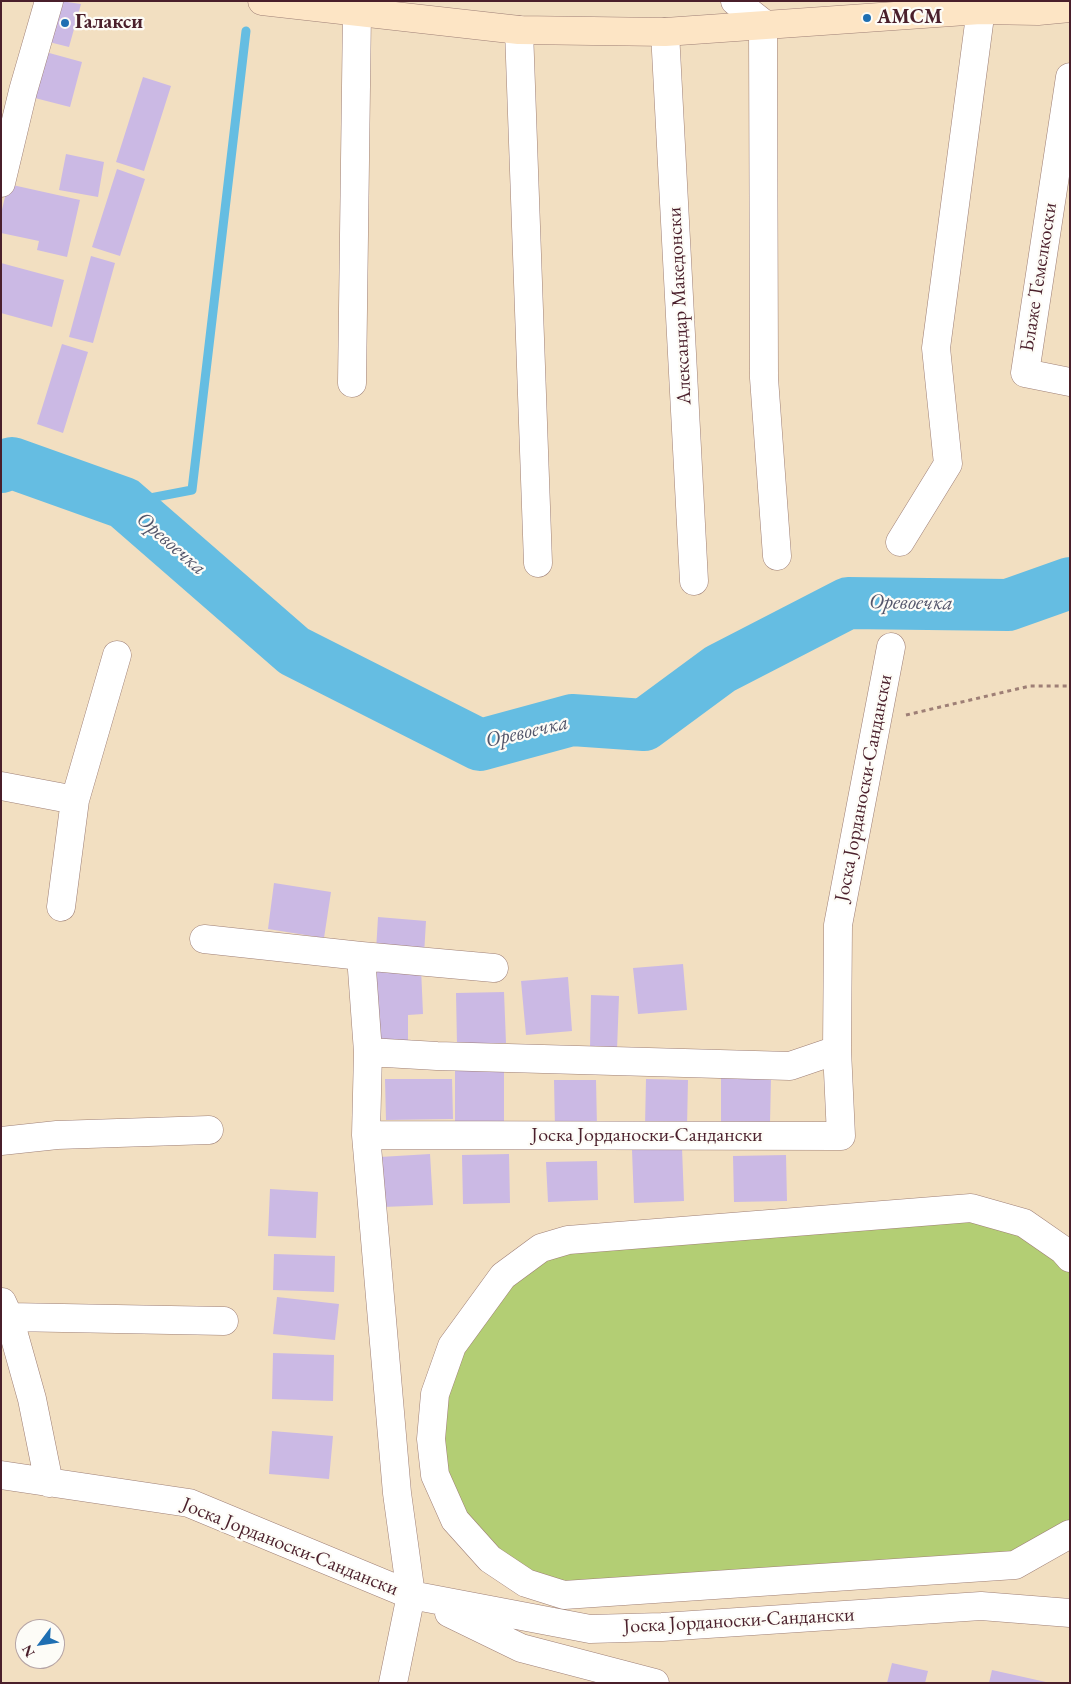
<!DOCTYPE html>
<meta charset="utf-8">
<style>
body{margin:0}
#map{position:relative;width:1071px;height:1684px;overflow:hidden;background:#f2dfc1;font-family:"EB Garamond",serif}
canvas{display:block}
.frame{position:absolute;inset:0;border:2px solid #4a1f2b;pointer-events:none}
.north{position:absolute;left:15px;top:1619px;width:50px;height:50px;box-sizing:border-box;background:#fdfcf7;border:1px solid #b5a4a5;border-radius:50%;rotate:239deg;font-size:14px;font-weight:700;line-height:20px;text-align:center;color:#4a1f2b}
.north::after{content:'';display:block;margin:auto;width:18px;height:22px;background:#1f6fb2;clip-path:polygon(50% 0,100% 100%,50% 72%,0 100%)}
</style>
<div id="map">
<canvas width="1071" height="1684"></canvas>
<div class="frame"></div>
<div class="north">N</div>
</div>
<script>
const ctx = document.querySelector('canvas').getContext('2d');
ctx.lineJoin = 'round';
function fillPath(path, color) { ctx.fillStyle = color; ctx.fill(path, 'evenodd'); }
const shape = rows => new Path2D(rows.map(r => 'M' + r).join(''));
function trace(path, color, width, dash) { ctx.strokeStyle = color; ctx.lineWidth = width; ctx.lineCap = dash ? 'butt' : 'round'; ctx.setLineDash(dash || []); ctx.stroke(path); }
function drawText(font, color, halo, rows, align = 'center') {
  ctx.font = font + ' "EB Garamond",serif'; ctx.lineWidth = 4.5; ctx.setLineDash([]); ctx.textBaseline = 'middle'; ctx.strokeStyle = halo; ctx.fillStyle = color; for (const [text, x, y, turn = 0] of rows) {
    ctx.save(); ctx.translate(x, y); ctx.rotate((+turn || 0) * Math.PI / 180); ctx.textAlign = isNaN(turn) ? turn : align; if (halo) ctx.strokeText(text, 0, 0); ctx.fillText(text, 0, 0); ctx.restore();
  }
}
const green = shape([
 [971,1208,1070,1258,1070,1534,1015,1565,564,1595,455,1520,431,1439,452,1346,541,1248]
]);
const stream = shape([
 [124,503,192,490,246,31]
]);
const river = shape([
 [1,467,12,463,124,503,294,651,480,745,572,720,644,725,720,669,848,603,1008,605,1070,583]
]);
const building = shape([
 [60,1,81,4,69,47,49,42],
 [42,51,82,62,70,107,31,97],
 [143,77,171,86,144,171,116,162],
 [66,154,104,162,98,197,59,190],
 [117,169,145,179,120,256,92,247],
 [8,184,80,200,67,257,37,250,39,241,1,233,1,214],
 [91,256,115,263,93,343,69,337],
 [1,263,64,280,52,327,1,313],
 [62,344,88,352,63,433,37,424],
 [274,883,331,892,324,938,268,929],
 [378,917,426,921,424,955,376,951],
 [683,964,687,1010,638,1014,633,968],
 [421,968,423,1014,408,1015,408,1041,376,1042,374,969],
 [568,977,572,1031,526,1035,521,981],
 [504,992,506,1043,457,1045,456,993],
 [591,995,619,996,617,1050,590,1049],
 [455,1070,504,1070,504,1125,455,1124],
 [721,1078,771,1078,770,1123,721,1122],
 [385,1079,452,1079,453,1119,386,1120],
 [646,1079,688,1080,687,1127,645,1126],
 [554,1080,596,1080,597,1127,555,1128],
 [682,1148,684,1201,634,1203,632,1150],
 [430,1154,433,1205,383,1207,380,1157],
 [509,1154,510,1203,463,1204,462,1155],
 [786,1155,787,1201,734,1202,733,1156],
 [597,1161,598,1200,548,1202,546,1162],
 [270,1189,318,1192,316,1238,268,1236],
 [274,1254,335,1256,334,1292,273,1290],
 [277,1297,339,1304,335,1340,273,1334],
 [273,1353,334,1355,333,1401,272,1399],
 [272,1431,333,1436,329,1479,269,1474],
 [892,1663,928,1671,925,1683,887,1683],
 [992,1670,1046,1682,1045,1683,989,1683]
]);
const path = shape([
 [906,715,1030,686,1070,686]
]);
const street = shape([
 [735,1,763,23,764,378,777,556],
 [519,30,538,563],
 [665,32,694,581],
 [1070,77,1025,373,1070,382],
 [1,183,23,91,49,1],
 [352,383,357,12],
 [900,542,948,464,936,348,982,1],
 [1,786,75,800],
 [61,907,75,800,117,655],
 [204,939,361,956,494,968],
 [361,956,368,1052,366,1135,397,1493,411,1595,393,1683],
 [368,1052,437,1056,790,1066,837,1050],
 [366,1135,841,1136,837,1050,838,925,891,647],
 [1,1141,57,1135,209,1130],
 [1070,1258,1063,1250,1024,1223,971,1208,568,1240,541,1248,503,1276,452,1346,435,1394,431,1439,435,1475,455,1520,490,1559,526,1583,564,1595,1015,1565,1070,1534],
 [2,1302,9,1317,32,1399,49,1483],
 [9,1317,224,1321],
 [1,1475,189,1503,411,1595,590,1629,662,1627,981,1606,1070,1613],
 [449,1613,521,1648,655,1683]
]);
const secondary = shape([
 [262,1,519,30,665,32,980,10,1038,11,1070,8]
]);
const markers = [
 [867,18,5,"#1f6fb2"],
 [65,23,5,"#1f6fb2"]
];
const poiNames = [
 ["АМСМ",877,18],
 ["Галакси",75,23]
];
const streetNames = [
 ["Блаже Темелкоски",1039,277,-81],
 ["Александар Македонски",680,306,-93],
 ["Јоска Јорданоски-Сандански",864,788,-79],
 ["Јоска Јорданоски-Сандански",647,1136],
 ["Јоска Јорданоски-Сандански",290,1547,22],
 ["Јоска Јорданоски-Сандански",739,1621,-3]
];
const waterNames = [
 ["Оревоечка",171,544,41],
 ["Оревоечка",911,603,1],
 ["Оревоечка",527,732,-13]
];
fillPath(green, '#b3ce74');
trace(stream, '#65bde2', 9);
trace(river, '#65bde2', 52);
fillPath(building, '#cbb9e4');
trace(street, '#9e7f76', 29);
trace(secondary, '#9e7f76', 29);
trace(path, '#9e7f76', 3, [4, 4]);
trace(street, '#fff', 28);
trace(secondary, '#fde5c5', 28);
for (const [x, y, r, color] of markers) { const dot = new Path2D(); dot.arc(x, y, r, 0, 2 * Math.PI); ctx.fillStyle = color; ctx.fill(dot); trace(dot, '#fdfcf7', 2); }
drawText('bold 20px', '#4a1f2b', '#fdfcf7', poiNames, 'left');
drawText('20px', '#4a1f2b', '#fdfcf7', streetNames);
drawText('italic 21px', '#53566b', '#fdfcf7', waterNames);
</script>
